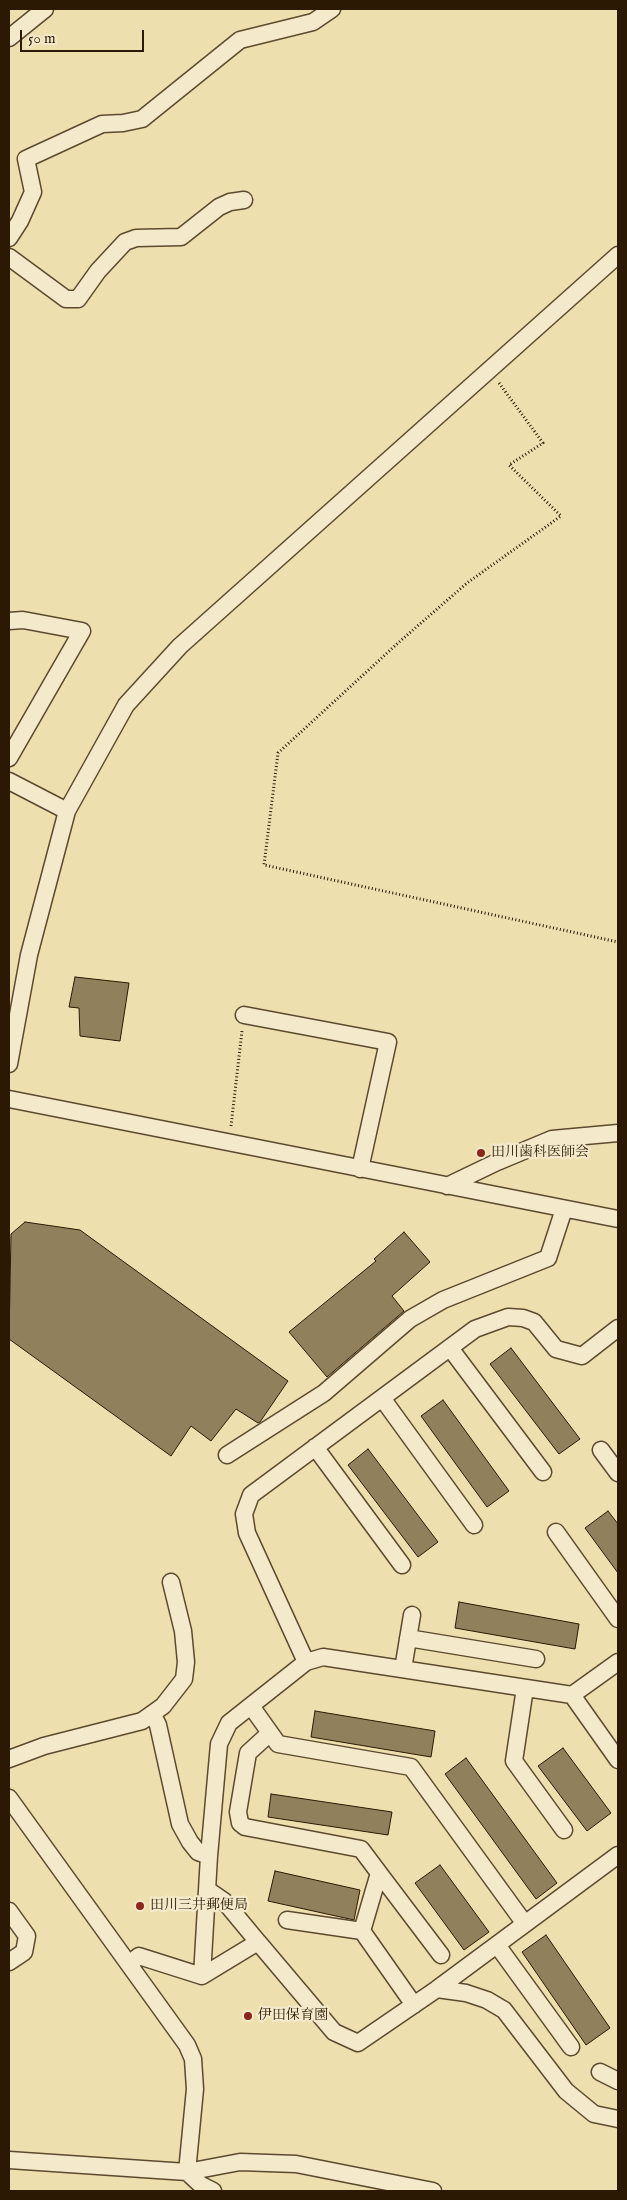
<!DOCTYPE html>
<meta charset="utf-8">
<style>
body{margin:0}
#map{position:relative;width:627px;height:2200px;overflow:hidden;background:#eedfaf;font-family:"IM FELL English",serif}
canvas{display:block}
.frame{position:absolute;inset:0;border:10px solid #2b1903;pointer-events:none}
.scale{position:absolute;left:20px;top:30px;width:124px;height:22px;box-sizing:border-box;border:2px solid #2b1903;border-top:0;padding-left:6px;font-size:15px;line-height:18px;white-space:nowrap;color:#2b1903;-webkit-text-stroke:4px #f4eacb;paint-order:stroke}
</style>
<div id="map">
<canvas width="627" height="2200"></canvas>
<div class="frame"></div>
<div class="scale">50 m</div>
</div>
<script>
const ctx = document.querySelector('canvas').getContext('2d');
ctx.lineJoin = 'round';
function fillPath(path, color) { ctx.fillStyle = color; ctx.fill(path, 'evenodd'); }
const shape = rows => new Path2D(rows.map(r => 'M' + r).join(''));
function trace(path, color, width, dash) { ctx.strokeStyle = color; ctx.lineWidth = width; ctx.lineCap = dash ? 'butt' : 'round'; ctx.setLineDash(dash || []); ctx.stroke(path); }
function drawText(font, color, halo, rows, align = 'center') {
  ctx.font = font + ' "IM FELL English","Noto Serif JP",serif'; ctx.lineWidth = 4.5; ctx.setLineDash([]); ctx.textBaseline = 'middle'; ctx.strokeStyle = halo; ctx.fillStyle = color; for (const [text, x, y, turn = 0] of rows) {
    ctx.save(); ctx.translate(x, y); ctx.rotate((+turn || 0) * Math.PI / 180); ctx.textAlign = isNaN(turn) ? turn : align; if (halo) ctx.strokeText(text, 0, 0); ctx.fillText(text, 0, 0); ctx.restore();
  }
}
const building = shape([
 [75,977,129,983,120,1041,80,1036,79,1008,69,1007,75,977],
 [25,1222,80,1230,288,1381,260,1422,258,1423,236,1409,211,1441,191,1426,171,1456,9,1339,11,1234,25,1222],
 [404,1232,430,1262,392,1296,404,1311,327,1377,289,1332,376,1261,374,1259,404,1232],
 [511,1348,580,1439,559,1454,490,1364,511,1348],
 [443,1400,509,1491,487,1507,421,1416,443,1400],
 [368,1449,438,1542,418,1557,348,1465,368,1449],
 [608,1511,618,1524,618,1573,585,1528,608,1511],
 [459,1602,579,1624,575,1649,455,1628,459,1602],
 [315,1711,435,1731,431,1757,311,1737,315,1711],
 [563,1748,611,1813,587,1831,538,1766,563,1748],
 [466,1758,557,1883,536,1899,445,1774,466,1758],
 [271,1794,392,1812,388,1835,268,1817,271,1794],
 [440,1865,489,1932,464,1950,415,1883,440,1865],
 [275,1871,360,1890,354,1920,268,1901,275,1871],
 [546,1935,610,2028,586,2045,522,1952,546,1935]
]);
const path = shape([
 [499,383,543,443,509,465,561,516,467,583,398,643,278,753,264,865,618,942],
 [231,1126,242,1031]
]);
const minor = shape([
 [9,38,45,9],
 [9,238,20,221,33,192,26,159,102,124,123,123,142,119,240,40,313,22,332,9],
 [9,257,66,299,78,299,98,271,125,242,136,238,181,237,219,207,230,202,244,200],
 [9,621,23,620,82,631,9,758],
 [9,781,67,811],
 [244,1015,388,1042,360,1169],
 [9,1064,29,955,67,811,126,705,180,646,618,255],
 [9,1099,618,1219],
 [447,1186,497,1162,552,1139,618,1133],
 [450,1348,543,1472],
 [382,1398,474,1525],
 [315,1447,402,1565],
 [601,1450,618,1473],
 [227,1455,324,1393,410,1319,443,1300,548,1258,564,1209],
 [556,1532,618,1619],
 [408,1638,536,1659],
 [306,1662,247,1533,244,1514,251,1495,475,1329,508,1317,523,1318,534,1322,556,1349,582,1356,618,1328],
 [403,1669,412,1615],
 [525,1688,514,1761,564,1830],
 [572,1695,618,1760],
 [251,1706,278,1744,411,1767,525,1924],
 [153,1715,158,1725,180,1824,190,1842,198,1852,209,1856],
 [270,1733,248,1753,238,1812,240,1823,245,1827,361,1849,379,1873],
 [9,1759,44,1746,142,1721,163,1706,184,1679,186,1662,183,1631,171,1582],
 [9,1798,187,2045,193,2059,195,2089,187,2172],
 [208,1890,224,1901,258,1942],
 [9,1911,27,1936,24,1952,9,1962],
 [287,1920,362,1931,414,2005],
 [362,1931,379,1873,441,1955],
 [497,1945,571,2047],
 [129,1964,139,1956,202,1976,258,1942,334,2032,358,2043,437,1989,618,1855],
 [202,1976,209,1856,219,1744,229,1723,306,1662,323,1657,572,1695,618,1662],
 [437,1989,466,1993,487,2000,504,2010,566,2091,594,2114,618,2119],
 [600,2072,618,2081],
 [9,2160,187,2172,240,2162,296,2164,433,2191],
 [187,2172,201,2185,213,2191]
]);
const markers = [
 [481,1153,5,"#8f2418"],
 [140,1906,5,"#8f2418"],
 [248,2016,5,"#8f2418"]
];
const poiNames = [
 ["田川歯科医師会",491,1153],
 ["田川三井郵便局",150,1906],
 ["伊田保育園",258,2016]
];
fillPath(building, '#90805c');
trace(building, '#2b1903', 1);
trace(minor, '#5c4a2e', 19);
trace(path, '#2b1903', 3, [1, 2.5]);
trace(minor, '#f4eacb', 16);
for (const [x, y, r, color] of markers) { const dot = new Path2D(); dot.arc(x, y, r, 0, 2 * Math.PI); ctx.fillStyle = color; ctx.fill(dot); trace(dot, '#f4eacb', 2); }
drawText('14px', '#2b1903', '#f4eacb', poiNames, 'left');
</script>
